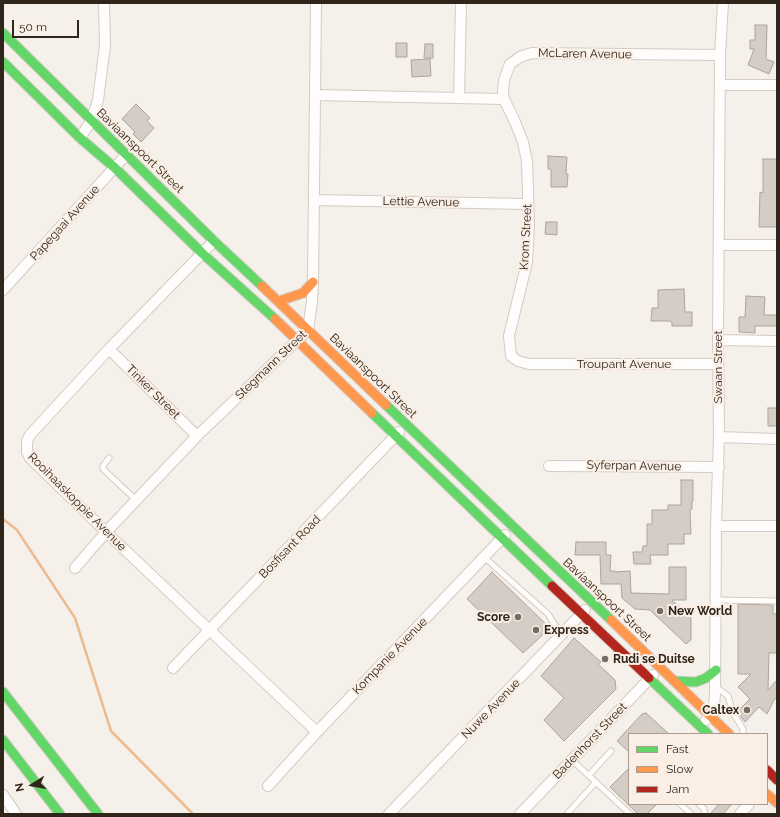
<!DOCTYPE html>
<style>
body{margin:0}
#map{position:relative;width:780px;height:817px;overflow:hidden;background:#f6f0ea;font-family:Raleway,sans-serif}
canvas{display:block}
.frame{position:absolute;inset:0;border:4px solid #30251b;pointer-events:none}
.legend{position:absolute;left:628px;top:733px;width:140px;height:72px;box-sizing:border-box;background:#fbefe5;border:1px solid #aa9e94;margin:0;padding:5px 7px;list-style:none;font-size:12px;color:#30251b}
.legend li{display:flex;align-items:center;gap:8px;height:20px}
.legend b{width:20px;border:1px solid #aa9e94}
.north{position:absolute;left:12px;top:765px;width:40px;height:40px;-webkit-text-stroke:3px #fbefe5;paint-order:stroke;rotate:259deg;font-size:11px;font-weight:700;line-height:16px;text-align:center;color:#30251b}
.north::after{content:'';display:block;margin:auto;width:14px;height:18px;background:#30251b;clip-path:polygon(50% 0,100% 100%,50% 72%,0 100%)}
.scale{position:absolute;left:12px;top:20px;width:67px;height:18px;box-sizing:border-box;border:2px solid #30251b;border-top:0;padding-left:5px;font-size:12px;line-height:14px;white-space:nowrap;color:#30251b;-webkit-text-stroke:3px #fbefe5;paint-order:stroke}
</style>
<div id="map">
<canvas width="780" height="817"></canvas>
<div class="frame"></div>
<ul class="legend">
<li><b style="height:5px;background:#63d668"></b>Fast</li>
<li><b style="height:5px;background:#ff974d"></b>Slow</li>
<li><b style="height:5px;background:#b3261e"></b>Jam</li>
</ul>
<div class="north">N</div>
<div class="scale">50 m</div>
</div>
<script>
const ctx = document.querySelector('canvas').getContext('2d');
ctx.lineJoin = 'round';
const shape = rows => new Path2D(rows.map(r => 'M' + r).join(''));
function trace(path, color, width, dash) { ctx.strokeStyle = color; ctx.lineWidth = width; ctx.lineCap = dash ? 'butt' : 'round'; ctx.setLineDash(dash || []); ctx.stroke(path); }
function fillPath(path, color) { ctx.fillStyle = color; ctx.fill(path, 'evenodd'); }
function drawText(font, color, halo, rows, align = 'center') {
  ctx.font = font + ' Raleway,sans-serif'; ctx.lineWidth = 4; ctx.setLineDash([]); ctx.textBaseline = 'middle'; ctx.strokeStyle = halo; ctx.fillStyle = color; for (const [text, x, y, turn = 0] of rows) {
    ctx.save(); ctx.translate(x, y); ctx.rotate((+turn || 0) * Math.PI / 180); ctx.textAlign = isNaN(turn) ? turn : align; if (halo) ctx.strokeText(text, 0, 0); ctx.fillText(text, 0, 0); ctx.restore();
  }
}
const stream = shape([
 [3,519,17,530,75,618,111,731,193,814]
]);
const building = shape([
 [755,25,767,25,766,59,774,62,769,74,748,65,754,49,750,49,750,40,755,40,755,25],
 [396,43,407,43,407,57,396,57,396,43],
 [425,44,433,44,433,58,424,58,425,44],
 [430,59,431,76,412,77,411,60,430,59],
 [136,104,150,118,147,121,154,128,141,142,133,134,135,132,122,119,136,104],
 [548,156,567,157,566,174,568,174,567,187,551,187,551,169,548,169,548,156],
 [763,159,777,159,777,227,759,227,760,192,763,193,763,159],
 [546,222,557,222,557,235,545,234,546,222],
 [684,289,685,312,692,312,692,326,672,326,672,322,670,321,651,321,652,308,658,308,658,290,684,289],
 [746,296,765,297,764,315,777,315,777,326,755,326,755,333,739,332,739,317,745,317,746,296],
 [768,408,777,408,777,426,768,426,768,408],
 [681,480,693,480,693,501,692,501,692,509,690,509,691,534,684,534,684,544,668,544,668,555,650,555,651,564,634,564,633,552,642,552,643,546,647,546,647,524,652,524,652,510,668,510,668,505,681,505,681,480],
 [576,542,606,542,606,555,611,555,610,571,615,571,615,572,630,571,631,593,669,594,669,567,686,567,686,600,672,600,691,618,691,640,686,644,650,610,635,609,622,598,621,584,601,584,600,555,575,555,576,542],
 [492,572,550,628,523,653,467,599,492,572],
 [738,604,773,605,773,614,777,614,777,653,769,653,768,690,777,680,777,697,774,700,767,714,759,707,745,722,737,712,750,699,738,687,751,674,738,674,738,604],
 [574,638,601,662,598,664,615,680,616,689,564,741,544,720,564,698,541,676,574,638],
 [646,713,669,734,629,734,629,752,617,741,642,714,646,713],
 [629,768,629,804,657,804,647,814,638,814,610,787,629,768],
 [719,804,732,804,723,814,710,814,719,804]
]);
const lane = shape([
 [109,458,103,466,103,469,136,500],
 [484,557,548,614,555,625,564,633],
 [716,600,777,601],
 [716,687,728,696,733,713,743,729,743,734],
 [572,760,630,814],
 [589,775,611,751],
 [680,804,691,814],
 [699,804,704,809,705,814],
 [567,814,596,782]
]);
const street = shape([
 [721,85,777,85],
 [315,95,504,99],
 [459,98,461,3],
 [80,138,91,121,98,100,105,46,104,3],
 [314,200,528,204],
 [214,241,109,349,30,435,27,441,27,452,30,458,106,532,317,732],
 [719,245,777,245],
 [3,290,126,155],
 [718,340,777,341],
 [109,349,197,436],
 [718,364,529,364,518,361,511,356,509,336,527,262,529,224,527,161,523,142,515,122,504,99,503,92,504,80,510,64,520,57,532,53,720,55],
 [719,437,777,439],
 [549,466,719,467],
 [716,526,777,526],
 [75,568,106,532,197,436,308,330,312,302,313,282,316,3],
 [173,668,399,432],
 [706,720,714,708,715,693,716,526,719,437,718,340,720,55,723,3],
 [268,786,317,732,505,535],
 [3,795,16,814],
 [389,814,585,610],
 [520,814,653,675],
 [740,814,749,804]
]);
const fast = shape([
 [3,33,214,241,262,286],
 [3,62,80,138,115,168,203,254,275,319],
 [386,405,611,620],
 [372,413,552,586],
 [649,678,708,734],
 [675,681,696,682,706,678,716,670],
 [3,692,98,814],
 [3,740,60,814]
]);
const slow = shape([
 [262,286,386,405],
 [279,301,303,293,313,282],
 [275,319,372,413],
 [611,620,729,734],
 [767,794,777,803]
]);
const jam = shape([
 [552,586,649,678],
 [767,770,777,780]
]);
const markers = [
 [660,611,4,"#756c63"],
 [518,617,4,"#756c63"],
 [536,630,4,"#756c63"],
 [605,659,4,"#756c63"],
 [747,710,4,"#756c63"]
];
const streetNames = [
 ["McLaren Avenue",585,54,1],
 ["Baviaanspoort Street",140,151,44],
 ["Lettie Avenue",421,202,1],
 ["Papegaai Avenue",65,223,-48],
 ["Krom Street",526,237,-87],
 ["Troupant Avenue",624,364],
 ["Stegmann Street",271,365,-44],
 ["Swaan Street",718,367,-90],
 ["Baviaanspoort Street",373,376,44],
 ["Tinker Street",153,392,45],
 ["Syferpan Avenue",634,466,1],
 ["Rooihaaskoppie Avenue",77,502,45],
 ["Bosfisant Road",290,547,-46],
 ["Baviaanspoort Street",607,600,43],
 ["Kompanie Avenue",390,656,-46],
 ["Nuwe Avenue",491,709,-46],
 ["Badenhorst Street",590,741,-46]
];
const poiNames = [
 ["New World",668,611],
 ["Score",510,617,"right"],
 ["Express",544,630],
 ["Rudi se Duitse",613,659],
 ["Caltex",739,710,"right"]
];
trace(stream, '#ecbc8f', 2.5);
fillPath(building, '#d4ccc5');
trace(building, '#aba49d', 1);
trace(lane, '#d3cbc4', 7);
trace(street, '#d3cbc4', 12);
trace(fast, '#d3cbc4', 11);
trace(slow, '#d3cbc4', 11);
trace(jam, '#d3cbc4', 11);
trace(lane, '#fefdfc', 5);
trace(street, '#fefdfc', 10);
trace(fast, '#63d668', 9);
trace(slow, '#ff974d', 9);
trace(jam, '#b3261e', 9);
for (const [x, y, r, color] of markers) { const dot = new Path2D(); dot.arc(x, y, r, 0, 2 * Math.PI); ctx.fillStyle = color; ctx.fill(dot); trace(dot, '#fbefe5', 1.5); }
drawText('12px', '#30251b', '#fbefe5', streetNames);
drawText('bold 12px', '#30251b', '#fbefe5', poiNames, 'left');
</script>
